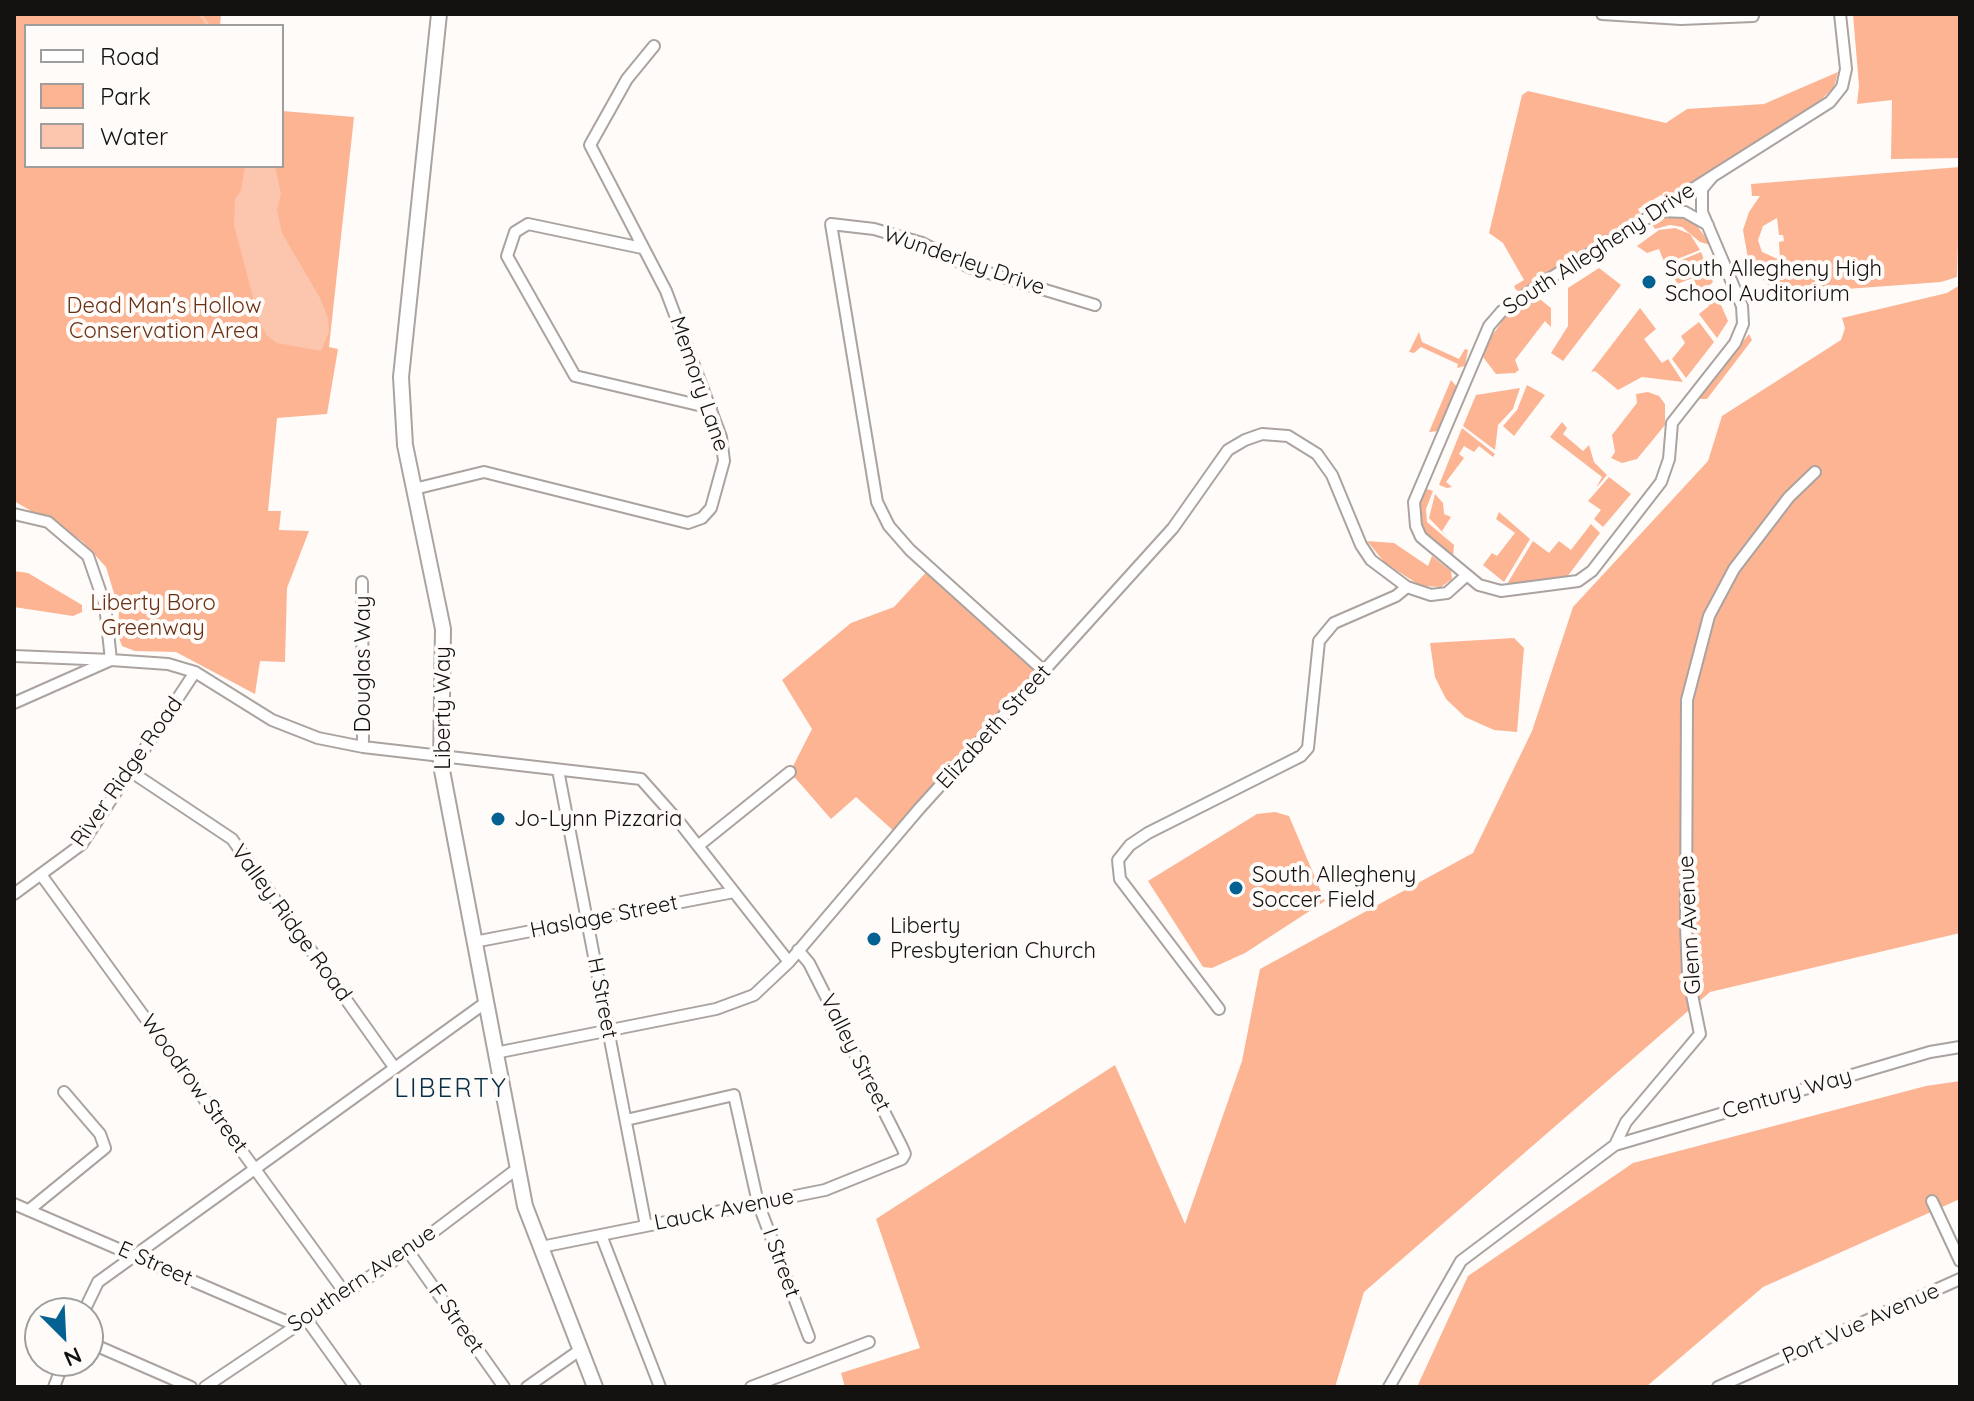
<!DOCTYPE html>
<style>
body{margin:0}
#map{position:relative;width:1974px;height:1401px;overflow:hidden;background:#fefbf9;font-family:Quicksand,sans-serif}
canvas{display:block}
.frame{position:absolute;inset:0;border:16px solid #141210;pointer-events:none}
.legend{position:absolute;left:24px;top:24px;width:260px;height:144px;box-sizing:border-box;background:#fefbf9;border:2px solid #a09e9c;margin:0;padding:10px 14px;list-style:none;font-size:24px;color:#141210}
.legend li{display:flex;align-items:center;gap:16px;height:40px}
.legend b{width:40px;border:2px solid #a09e9c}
.north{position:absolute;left:24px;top:1297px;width:80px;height:80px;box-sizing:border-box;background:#fefbf9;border:2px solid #a09e9c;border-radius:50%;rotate:156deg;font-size:22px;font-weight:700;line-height:32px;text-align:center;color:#141210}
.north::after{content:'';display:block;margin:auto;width:28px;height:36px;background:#046292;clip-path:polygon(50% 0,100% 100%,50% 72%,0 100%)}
</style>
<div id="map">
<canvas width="1974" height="1401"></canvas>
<div class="frame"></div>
<ul class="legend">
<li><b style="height:10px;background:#fff"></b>Road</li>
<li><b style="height:22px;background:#fcb493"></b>Park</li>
<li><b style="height:22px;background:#fbc6ad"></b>Water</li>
</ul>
<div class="north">N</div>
</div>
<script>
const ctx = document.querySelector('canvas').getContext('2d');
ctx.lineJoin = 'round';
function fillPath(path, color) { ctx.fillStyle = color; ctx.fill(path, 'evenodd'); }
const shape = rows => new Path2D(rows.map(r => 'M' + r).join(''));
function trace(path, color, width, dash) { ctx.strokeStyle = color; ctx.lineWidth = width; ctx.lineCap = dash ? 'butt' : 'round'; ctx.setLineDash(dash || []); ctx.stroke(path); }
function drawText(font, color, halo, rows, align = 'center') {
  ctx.font = font + ' Quicksand,sans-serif'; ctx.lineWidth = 8; ctx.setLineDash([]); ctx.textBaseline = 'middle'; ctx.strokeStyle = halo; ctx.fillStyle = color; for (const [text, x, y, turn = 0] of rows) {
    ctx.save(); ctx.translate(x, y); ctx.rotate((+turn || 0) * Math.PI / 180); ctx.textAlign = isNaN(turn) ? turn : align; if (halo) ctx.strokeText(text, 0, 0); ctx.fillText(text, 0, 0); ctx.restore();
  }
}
const green = shape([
 [14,14,221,14,220,26,26,26,26,166,282,166,282,111,354,117,329,347,338,349,327,414,277,418,268,511,281,511,279,530,309,531,287,588,285,662,260,661,255,694,176,652,135,651,122,646,118,635,119,610,106,567,82,541,14,501],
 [1853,14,1960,14,1960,158,1891,159,1892,100,1857,104,1859,86],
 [1838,72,1834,87,1819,102,1664,200,1661,195,1638,209,1641,215,1521,292,1516,290,1514,286,1524,280,1503,243,1489,233,1522,95,1528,91,1666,123,1687,109,1764,104],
 [1960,167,1957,277,1941,282,1792,293,1768,285,1749,264,1743,230,1749,212,1760,196,1752,196,1751,184],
 [1777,218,1779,235,1783,235,1784,241,1779,242,1780,260,1762,252,1758,240,1763,226],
 [1672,215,1695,223,1711,245,1700,242,1682,227,1670,225,1655,229,1650,221],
 [1675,228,1690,234,1700,250,1665,264,1659,249,1647,253,1637,246,1659,230],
 [1701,252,1713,282,1700,294,1693,278,1677,284,1669,265],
 [1599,268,1621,285,1563,361,1551,353,1568,326,1568,288],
 [1960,285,1960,933,1710,992,1364,1292,1335,1387,845,1387,841,1373,920,1348,876,1219,1115,1065,1185,1224,1242,1061,1260,969,1473,853,1532,731,1573,607,1708,461,1722,416,1841,340,1845,328,1842,318,1947,293],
 [1714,289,1728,321,1717,338,1699,314,1709,306,1702,297],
 [1532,298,1541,300,1551,308,1551,327,1545,321,1515,360,1519,370,1515,373,1496,374,1483,357,1487,343,1507,314],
 [1640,308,1656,329,1644,339,1662,363,1668,359,1683,382,1642,377,1618,390,1595,371,1591,372],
 [1699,322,1714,342,1686,378,1672,359,1685,343,1681,336],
 [1419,332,1422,342,1459,359,1465,349,1468,350,1465,366,1457,368,1458,364,1421,347,1414,353,1409,352],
 [1749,334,1752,340,1707,399,1700,399,1701,393],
 [1451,380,1457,387,1452,399,1438,431,1429,432],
 [1527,385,1545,395,1514,436,1503,426,1517,410],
 [1520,388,1513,409,1498,425,1495,450,1463,426,1476,395],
 [1648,392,1659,396,1665,404,1665,425,1637,459,1622,463,1611,458,1615,452,1612,435,1637,403,1636,394],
 [1562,422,1567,428,1563,434,1583,451,1589,445,1594,462,1607,475,1596,488,1602,477,1550,437],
 [1462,428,1495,454,1493,457,1479,446,1474,452,1464,446,1459,454,1464,458,1446,482,1452,487,1447,488,1439,485],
 [1609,477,1631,494,1603,527,1594,519,1601,510,1588,501],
 [1427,489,1433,491,1426,509,1427,522,1454,545,1453,558,1425,534,1419,520,1419,501],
 [1435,494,1443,503,1444,514,1451,517,1442,531,1449,539,1429,518],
 [1499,512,1530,539,1504,582,1483,565,1492,553,1497,556,1515,533,1496,519],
 [1591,524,1600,533,1567,577,1507,584,1533,541,1549,553,1559,541,1571,550],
 [1367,541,1394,543,1428,566,1432,556,1451,571,1452,579,1441,587,1421,586,1385,563],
 [930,568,1044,671,897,834,856,797,831,819,790,772,812,729,782,680,851,623,894,607],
 [14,571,28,573,82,605,82,612,73,616,14,607],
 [1514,638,1524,648,1517,732,1494,730,1465,717,1446,699,1435,677,1430,643],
 [1275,812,1289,816,1325,901,1245,953,1212,968,1203,967,1148,881,1257,814],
 [1960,1081,1960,1199,1763,1287,1646,1387,1417,1387,1468,1276,1633,1163,1926,1086]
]);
const water = shape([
 [245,166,275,166,281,194,277,210,282,233,320,298,328,318,329,332,321,351,277,343,266,335,259,320,234,225,235,199,241,190]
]);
const stream = shape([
 [200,14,209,26]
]);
const street = shape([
 [1602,14,1681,19,1753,16],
 [1713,176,1702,189,1702,212,1742,306,1743,324,1735,343,1672,423,1669,459,1661,482,1592,571,1578,581,1501,591,1479,585,1421,537,1416,526,1414,502,1489,326,1502,311,1544,282,1657,212,1713,176,1830,102,1842,87,1846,69,1840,14],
 [1661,211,1685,212,1708,225],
 [642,248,528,224,515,232,507,256,575,376,711,408],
 [414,489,484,472,688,523,702,518,711,508,724,461,721,437,666,291,590,145,627,79,654,46],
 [14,514,48,522,88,556,105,605,111,660,14,656],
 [362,582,363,747],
 [1044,671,910,550,889,526,877,502,831,224,874,229,922,243,969,267,1095,305],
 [14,703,111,660,168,664,195,672,272,720,318,738,363,747,641,779,680,823,789,962],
 [558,770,646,1226],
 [130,771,232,839,394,1067],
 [698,846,790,772],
 [42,876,345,1293],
 [14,894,82,844,195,672],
 [474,942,734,892],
 [1219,1009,1120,879,1118,860,1130,845,1148,833,1301,756,1308,748,1319,641,1334,623,1396,596,1407,587],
 [495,1053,716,1009,754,995,789,962,919,809,1173,528,1228,450,1245,440,1262,434,1288,436,1317,454,1332,475,1361,545,1371,560,1407,587,1431,595,1447,593,1467,575],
 [626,1120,734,1095,758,1203,809,1337],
 [1615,1145,1930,1052,1960,1047],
 [1932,1201,1960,1261],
 [14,1204,295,1325],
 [29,1210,105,1148,100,1134,64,1092],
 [601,1235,660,1387],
 [541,1247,825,1190,902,1159,905,1154,902,1147,809,963,798,950],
 [408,1251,504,1387],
 [83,1313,98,1282,485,1003],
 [307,1320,355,1387],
 [88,1342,191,1387],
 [54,1387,64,1361],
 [205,1387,408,1251,518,1168],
 [527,1387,580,1350],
 [751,1387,869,1342],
 [1389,1387,1461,1261,1615,1145,1626,1122,1700,1034,1688,975,1686,925,1687,700,1709,616,1734,569,1789,497,1815,472],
 [1718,1387,1960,1279]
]);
const secondary = shape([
 [439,14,401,377,405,445,443,629,441,765,525,1206,595,1387]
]);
const markers = [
 [1649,282,8,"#046292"],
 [498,819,8,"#046292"],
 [1236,888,8,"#046292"],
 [874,939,8,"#046292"]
];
const streetNames = [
 ["South Allegheny Drive",1599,249,-33],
 ["Wunderley Drive",964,261,19],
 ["Memory Lane",699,384,71],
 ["Douglas Way",363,664,-90],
 ["Liberty Way",443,708,-90],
 ["Elizabeth Street",994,727,-48],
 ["River Ridge Road",127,772,-55],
 ["Haslage Street",604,917,-11],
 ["Valley Ridge Road",291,923,54],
 ["Glenn Avenue",1690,925,-93],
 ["H Street",602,998,79],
 ["Valley Street",855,1053,63],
 ["Woodrow Street",194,1084,54],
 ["Century Way",1787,1094,-16],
 ["Lauck Avenue",724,1210,-11],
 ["I Street",781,1263,70],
 ["E Street",155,1264,24],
 ["Southern Avenue",362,1279,-34],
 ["F Street",456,1319,55],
 ["Port Vue Avenue",1861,1324,-24]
];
const poiNames = [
 ["South Allegheny High",1665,269],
 ["School Auditorium",1665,294],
 ["Jo-Lynn Pizzaria",514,819],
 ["South Allegheny",1252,875],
 ["Soccer Field",1252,900],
 ["Liberty",890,926],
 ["Presbyterian Church",890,951]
];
const parkNames = [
 ["Dead Man's Hollow",164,306],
 ["Conservation Area",164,331],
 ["Liberty Boro",153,603],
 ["Greenway",153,628]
];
const quarterNames = [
 ["LIBERTY",451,1089]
];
fillPath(green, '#fcb493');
fillPath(water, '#fbc6ad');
trace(stream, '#fbc6ad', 3);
trace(street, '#aba39f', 14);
trace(secondary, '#aba39f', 18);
trace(street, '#fff', 10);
trace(secondary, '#fff', 14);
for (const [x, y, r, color] of markers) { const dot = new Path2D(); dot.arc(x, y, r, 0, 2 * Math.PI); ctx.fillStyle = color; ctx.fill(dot); trace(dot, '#fefbf9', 3); }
drawText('22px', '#141210', '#fefbf9', streetNames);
drawText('22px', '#141210', '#fefbf9', poiNames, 'left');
drawText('22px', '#683115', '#fefbf9', parkNames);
ctx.letterSpacing = '2px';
drawText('26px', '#093048', '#fefbf9', quarterNames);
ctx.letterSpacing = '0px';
</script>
